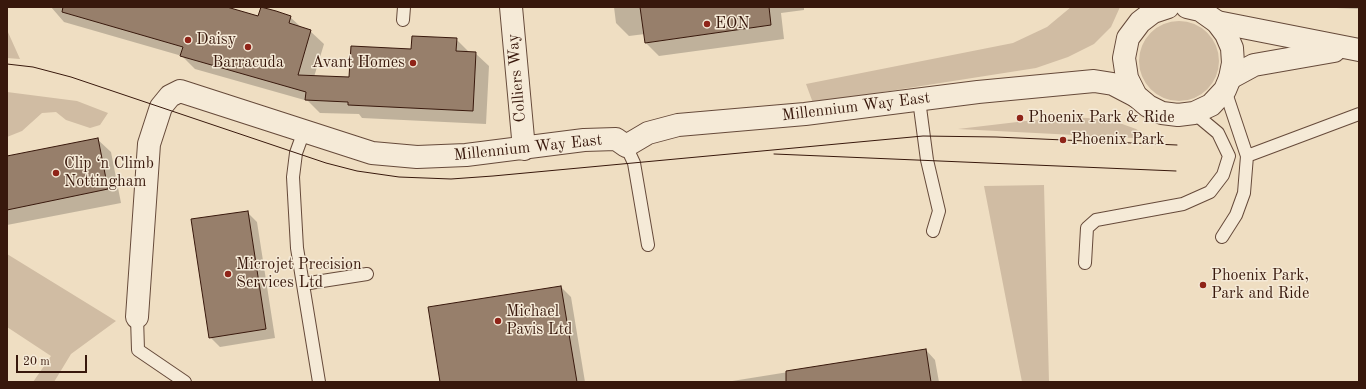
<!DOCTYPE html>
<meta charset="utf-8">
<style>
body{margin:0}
#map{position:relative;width:1366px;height:389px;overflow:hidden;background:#efdec2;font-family:"Old Standard TT",serif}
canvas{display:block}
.frame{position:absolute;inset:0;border:8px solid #38180c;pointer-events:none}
.scale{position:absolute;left:16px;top:355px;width:71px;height:18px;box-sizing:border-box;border:2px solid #38180c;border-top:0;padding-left:5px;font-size:12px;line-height:14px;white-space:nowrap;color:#38180c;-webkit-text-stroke:3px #f5ead7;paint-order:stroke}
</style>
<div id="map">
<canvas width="1366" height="389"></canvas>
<div class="frame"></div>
<div class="scale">20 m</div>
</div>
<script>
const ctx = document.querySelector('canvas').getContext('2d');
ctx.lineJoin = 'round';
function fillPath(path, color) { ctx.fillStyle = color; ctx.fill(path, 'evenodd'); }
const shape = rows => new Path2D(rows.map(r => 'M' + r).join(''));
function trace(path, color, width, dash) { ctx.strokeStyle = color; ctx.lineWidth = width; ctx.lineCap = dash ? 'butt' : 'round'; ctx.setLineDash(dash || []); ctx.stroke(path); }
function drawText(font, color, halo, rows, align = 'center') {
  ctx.font = font + ' "Old Standard TT",serif'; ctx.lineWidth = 3; ctx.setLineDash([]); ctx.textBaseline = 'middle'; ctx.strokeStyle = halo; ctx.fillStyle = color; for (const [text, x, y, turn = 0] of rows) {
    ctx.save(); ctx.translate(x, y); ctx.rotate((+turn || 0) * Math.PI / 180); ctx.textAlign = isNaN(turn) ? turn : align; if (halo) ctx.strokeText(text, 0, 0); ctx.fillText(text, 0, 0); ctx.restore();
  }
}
const green = shape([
 [1071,7,1120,7,1111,27,1094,44,1068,57,1036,68,813,103,806,84,1013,43,1047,27],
 '1139 61a40 40 0 1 1 80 0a40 40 0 1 1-80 0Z',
 [7,30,20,59,7,58],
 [7,92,77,101,108,113,100,125,90,128,66,120,56,112,42,113,22,131,7,137],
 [1060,117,1087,118,1114,121,1136,129,1152,139,958,129],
 [1044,185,1049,382,1022,382,984,186],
 [7,254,116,321,71,354,54,382,33,382,51,356,7,327]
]);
const shadow = shape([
 [51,7,224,7,259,17,290,17,302,28,310,31,324,44,314,77,350,78,412,50,456,39,469,52,475,53,489,66,486,124,362,118,359,114,320,113,308,101,195,69,182,56,64,22],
 [614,7,804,7,804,10,781,13,784,39,659,56,646,43,645,34,629,36,616,23],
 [1313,7,1359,7,1359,9],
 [97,139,111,152,121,203,7,225,7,157],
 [247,212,257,222,275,338,220,347,210,337],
 [561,287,571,297,585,382,441,382],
 [926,350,935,360,939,382,726,382]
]);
const building = shape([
 [63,7,227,7,258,16,261,7,276,11,291,16,289,23,311,30,298,75,349,77,351,46,411,49,412,36,457,38,456,51,476,52,473,111,348,105,348,102,305,100,306,92,180,56,183,47,62,12,63,7],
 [640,7,769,7,771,25,645,43,640,7],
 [98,138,108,189,7,210,7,156,98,138],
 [248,211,266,329,209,338,191,219,248,211],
 [561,286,577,382,440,382,428,307,561,286],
 [926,349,931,382,786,382,786,371,926,349]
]);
const service = shape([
 [403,20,404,7],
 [1225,90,1247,156,1359,114],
 [919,100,927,160,939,211,933,231],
 [304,131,296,153,293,177,297,248,319,382],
 [626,146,634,163,648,245],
 [1222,237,1236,215,1244,193,1247,156],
 [1085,263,1087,228,1096,220,1183,204,1210,192,1223,175,1229,156,1218,133,1194,113],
 [303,284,367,274],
 [137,317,138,350,185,382]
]);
const minor = shape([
 [511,7,524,149],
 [1217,22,1359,50],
 [1230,78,1254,65,1334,51],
 [137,317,149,144,161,107,170,96,180,91,372,153,417,157,466,155,584,140,616,139,626,146,648,133,678,125,805,114,978,92,1094,81,1113,84,1136,96]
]);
const tertiary = shape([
 [1168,7,1153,12,1140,22,1128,38,1124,58,1127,78,1136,96,1148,106,1162,113,1178,115,1194,113,1211,105,1225,90,1230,78,1233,63,1232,48,1226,34,1217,22,1200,10,1187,7]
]);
const tram = shape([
 [7,64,33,67,71,77,326,163,357,171,399,177,451,179,493,176,923,136,996,137,1177,145],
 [774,154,1176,171]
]);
const markers = [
 [707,24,4,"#8f2418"],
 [188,40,4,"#8f2418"],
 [248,47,4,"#8f2418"],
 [413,63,4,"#8f2418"],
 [1020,118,4,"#8f2418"],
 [1063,140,4,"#8f2418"],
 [56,173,4,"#8f2418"],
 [228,274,4,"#8f2418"],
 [1203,285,4,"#8f2418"],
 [498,321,4,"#8f2418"]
];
const poiNames = [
 ["EON",715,24],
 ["Daisy",196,40],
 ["Barracuda",248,63,"center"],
 ["Avant Homes",405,63,"right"],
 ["Phoenix Park & Ride",1028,118],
 ["Phoenix Park",1071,140],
 ["Clip ‘n Climb",64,164],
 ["Nottingham",64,182],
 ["Microjet Precision",236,265],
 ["Services Ltd",236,283],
 ["Phoenix Park,",1211,276],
 ["Park and Ride",1211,294],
 ["Michael",506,312],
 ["Pavis Ltd",506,330]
];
const streetNames = [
 ["Colliers Way",517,78,-95],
 ["Millennium Way East",856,107,-7],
 ["Millennium Way East",528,148,-6]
];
fillPath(green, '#d0bca3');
fillPath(shadow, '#0003');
fillPath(building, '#977f6b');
trace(building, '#38180c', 1);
trace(service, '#664a3a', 14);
trace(minor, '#664a3a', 24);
trace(tertiary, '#664a3a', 24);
trace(service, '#f5ead7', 12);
trace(minor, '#f5ead7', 22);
trace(tertiary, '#f5ead7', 22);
trace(tram, '#38180c', 1);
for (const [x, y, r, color] of markers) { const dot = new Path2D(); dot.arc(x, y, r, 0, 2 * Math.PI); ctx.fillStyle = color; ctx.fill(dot); trace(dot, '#f5ead7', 1.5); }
drawText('16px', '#38180c', '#f5ead7', poiNames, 'left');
drawText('16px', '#38180c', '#f5ead7', streetNames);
</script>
